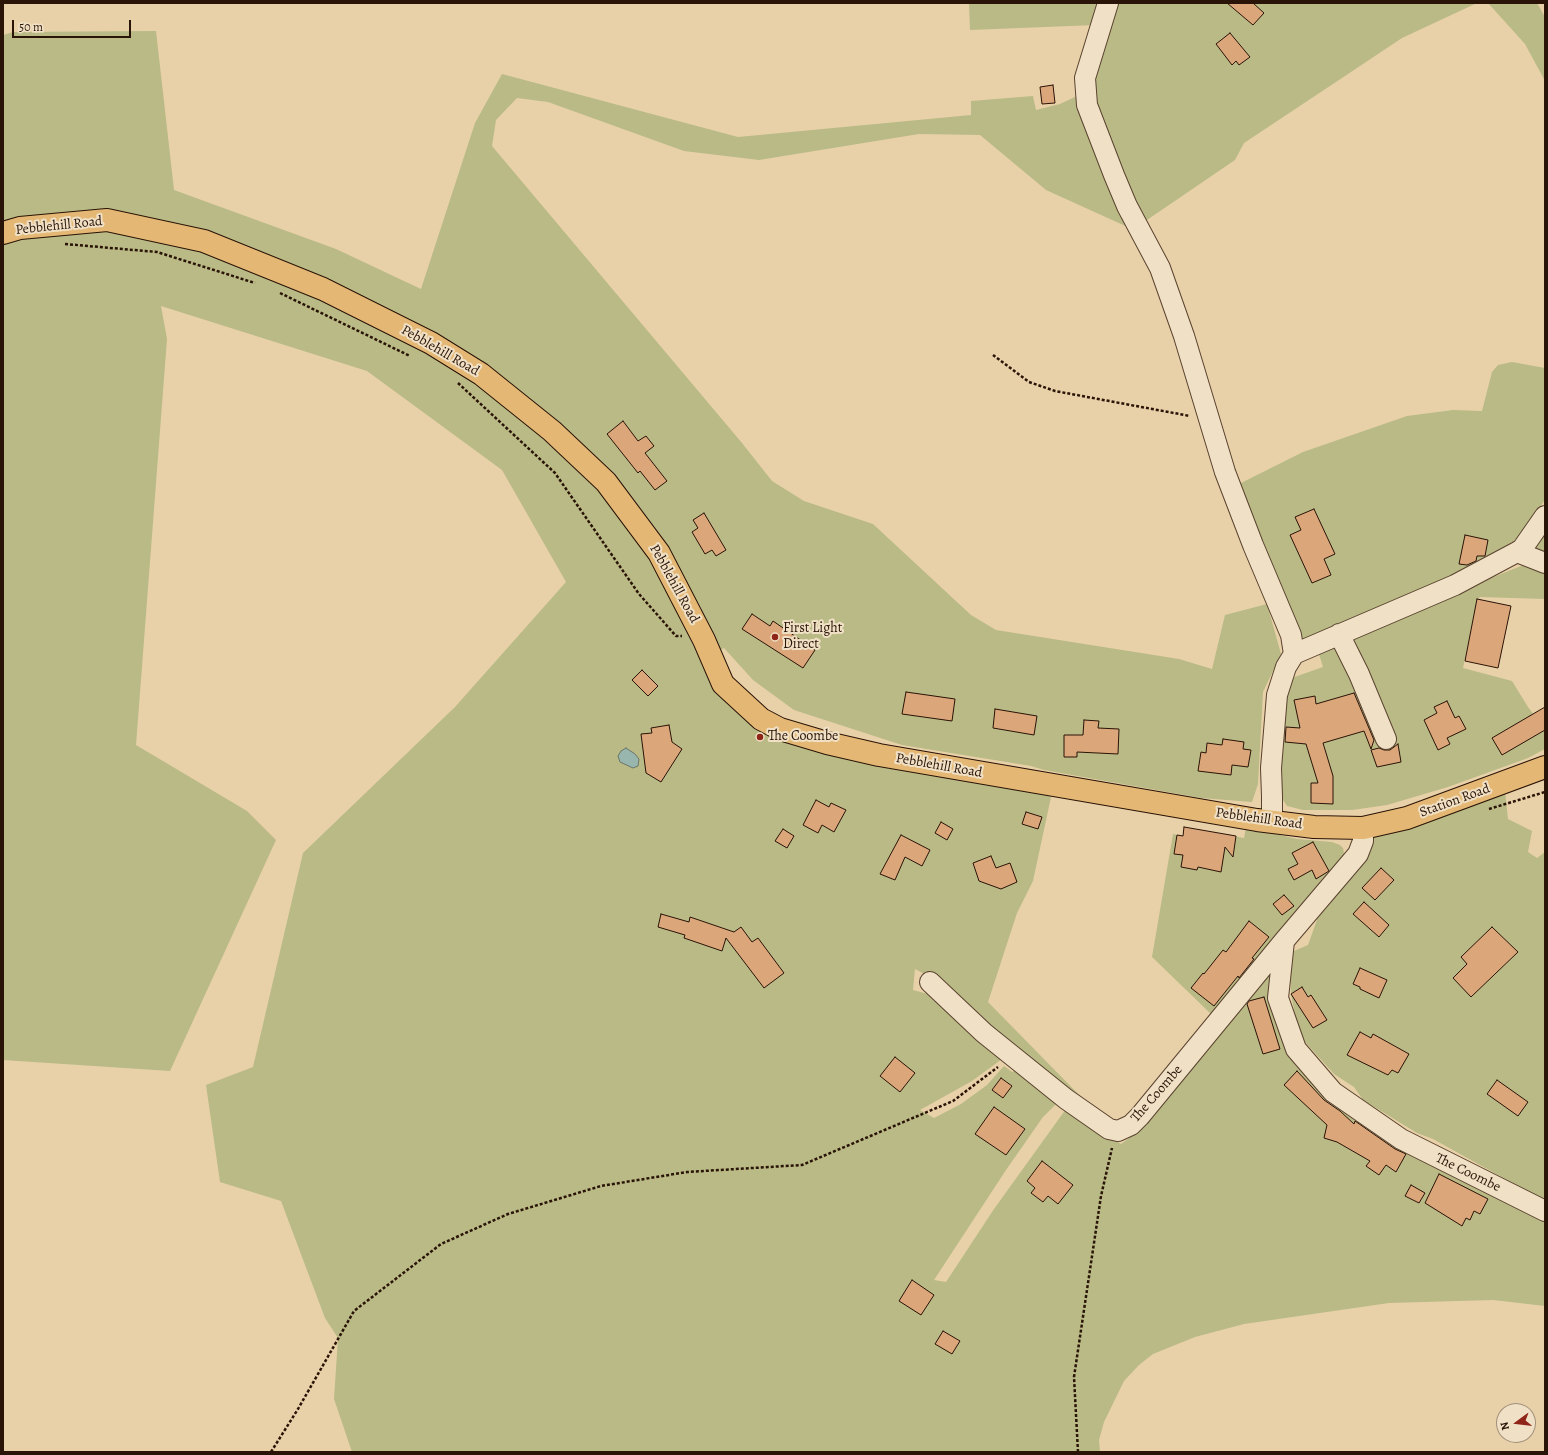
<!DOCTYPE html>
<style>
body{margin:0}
#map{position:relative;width:1548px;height:1455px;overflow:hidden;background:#e8d1a8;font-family:Alegreya,serif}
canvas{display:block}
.frame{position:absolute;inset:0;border:4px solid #2a1307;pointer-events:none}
.north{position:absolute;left:1496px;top:1403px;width:40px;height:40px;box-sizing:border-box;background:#f0e1c6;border:1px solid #a18f7a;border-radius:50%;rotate:255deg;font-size:11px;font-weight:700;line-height:16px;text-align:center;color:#2a1307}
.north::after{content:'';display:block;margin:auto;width:14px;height:18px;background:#8f2418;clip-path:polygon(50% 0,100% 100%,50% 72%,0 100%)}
.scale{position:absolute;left:12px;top:20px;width:119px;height:18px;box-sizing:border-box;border:2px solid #2a1307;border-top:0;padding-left:5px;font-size:12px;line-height:14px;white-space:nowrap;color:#2a1307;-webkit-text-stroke:3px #f0e1c6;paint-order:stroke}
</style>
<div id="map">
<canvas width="1548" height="1455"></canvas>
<div class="frame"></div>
<div class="north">N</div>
<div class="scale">50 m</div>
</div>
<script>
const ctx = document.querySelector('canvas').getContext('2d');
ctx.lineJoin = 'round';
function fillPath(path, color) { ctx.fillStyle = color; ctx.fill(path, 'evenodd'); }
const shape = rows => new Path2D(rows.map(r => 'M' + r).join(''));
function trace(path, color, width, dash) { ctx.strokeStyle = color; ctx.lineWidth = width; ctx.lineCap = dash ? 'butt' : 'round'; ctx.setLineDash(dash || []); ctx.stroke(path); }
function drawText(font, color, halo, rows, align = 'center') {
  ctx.font = font + ' Alegreya,serif'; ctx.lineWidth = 4; ctx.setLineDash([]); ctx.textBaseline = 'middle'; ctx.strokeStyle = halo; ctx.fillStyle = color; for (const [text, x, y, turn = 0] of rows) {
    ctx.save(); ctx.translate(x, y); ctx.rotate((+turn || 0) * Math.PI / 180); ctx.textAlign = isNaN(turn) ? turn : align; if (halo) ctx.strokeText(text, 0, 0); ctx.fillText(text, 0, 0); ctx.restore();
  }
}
const green = shape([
 [969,3,1103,3,1095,25,970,30],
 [1112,3,1477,3,1402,38,1342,78,1244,143,1235,160,1144,222,1094,111,1091,71],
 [1488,3,1537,3,1545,17,1545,81,1525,44],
 [156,31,174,190,336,249,421,289,475,123,502,74,738,137,971,115,971,101,1033,96,1036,110,1060,104,1077,96,1132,229,1046,190,980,135,919,134,759,160,684,151,548,102,517,98,496,120,492,146,742,443,772,481,804,501,873,524,971,615,996,630,1179,659,1212,669,1225,615,1267,604,1281,654,1263,692,1258,784,1252,802,1201,798,1044,770,1031,766,902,745,794,710,753,680,724,648,704,660,735,708,1038,789,1051,797,1033,881,1017,913,988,1002,1088,1104,1014,1051,943,984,915,969,913,990,935,996,1002,1059,972,1081,920,1110,934,1118,961,1104,987,1085,1004,1066,1012,1072,1021,1068,1057,1098,1055,1105,1043,1117,1006,1170,934,1280,946,1282,994,1209,1066,1109,1121,1144,1128,1139,1267,970,1276,969,1296,1058,1545,1222,1545,1306,1493,1300,1389,1303,1244,1324,1195,1337,1153,1354,1139,1365,1124,1381,1104,1422,1099,1440,1100,1452,352,1452,334,1399,338,1338,325,1318,281,1201,220,1182,206,1085,253,1067,303,853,455,707,566,582,502,470,367,371,161,306,167,339,136,745,247,811,276,840,170,1071,3,1060,3,35,13,32],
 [1512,362,1545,368,1545,500,1506,552,1476,584,1526,564,1533,554,1545,527,1545,599,1480,597,1478,599,1463,668,1512,681,1528,707,1545,730,1545,749,1528,758,1448,787,1387,805,1352,810,1303,810,1287,806,1279,794,1278,776,1282,774,1280,764,1286,680,1323,667,1317,648,1297,643,1235,486,1303,452,1407,416,1453,410,1482,411,1492,372,1498,365],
 [1505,791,1508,819,1532,831,1528,852,1537,858,1545,852,1545,1087,1544,1088,1545,1091,1545,1201,1433,1139,1417,1133,1363,1100,1354,1087,1334,1074,1304,1041,1297,1025,1291,994,1290,964,1294,951,1308,945,1318,917,1370,835],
 [1184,827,1244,838,1246,827,1297,839,1332,842,1340,845,1343,848,1344,853,1342,859,1211,1014,1152,957,1173,834,1183,836]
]);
const water = shape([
 [626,748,635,754,639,759,638,766,633,768,620,762,618,756,621,751,626,748]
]);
const building = shape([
 [1227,3,1253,3,1264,13,1253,25,1227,3],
 [1230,33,1250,57,1239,65,1236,61,1232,65,1216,44,1230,33],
 [1053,85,1055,103,1042,104,1040,87,1053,85],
 [623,421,638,441,646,436,654,446,645,453,667,481,655,490,640,471,638,473,607,434,623,421],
 [1314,509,1335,554,1324,559,1331,575,1312,583,1290,535,1301,530,1295,517,1314,509],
 [704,513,726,550,716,556,712,550,705,554,692,532,698,528,693,520,704,513],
 [1465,535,1488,540,1485,556,1477,556,1476,561,1467,565,1459,564,1465,535],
 [1477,599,1511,606,1498,668,1465,661,1477,599],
 [752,614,770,626,773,621,815,650,803,668,742,629,752,614],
 [642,670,658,686,648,696,632,680,642,670],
 [906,692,955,699,952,721,902,714,906,692],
 [1354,693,1374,740,1371,749,1364,731,1323,743,1333,776,1333,804,1311,803,1311,783,1318,783,1306,744,1285,742,1286,727,1300,728,1294,700,1315,696,1316,704,1354,693],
 [1447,701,1455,718,1459,716,1466,729,1447,738,1450,744,1438,750,1424,720,1437,713,1434,707,1447,701],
 [1545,707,1545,730,1502,755,1492,738,1545,707],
 [995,709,1037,716,1034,735,993,728,995,709],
 [1084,720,1099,721,1098,728,1119,729,1118,754,1077,752,1077,757,1064,757,1064,735,1083,735,1084,720],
 [669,725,672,742,682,749,661,782,646,773,641,734,652,733,651,728,669,725],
 [1223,739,1244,742,1243,749,1251,750,1248,767,1232,765,1231,775,1198,771,1201,752,1206,753,1207,743,1222,745,1223,739],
 [1398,744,1401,762,1377,767,1371,750,1379,748,1384,750,1390,750,1398,744],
 [816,800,829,807,831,803,846,810,834,832,822,825,818,833,803,825,816,800],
 [1026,812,1042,817,1038,829,1022,824,1026,812],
 [941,822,953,829,947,840,935,833,941,822],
 [1184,827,1236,836,1233,857,1225,847,1221,872,1198,867,1197,870,1181,867,1183,855,1174,854,1177,835,1183,836,1184,827],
 [783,829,794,836,787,848,775,841,783,829],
 [901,835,930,850,922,866,905,857,895,880,880,874,901,835],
 [1313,842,1329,871,1316,879,1312,870,1294,880,1288,869,1298,864,1292,853,1313,842],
 [991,856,996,868,1010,863,1017,882,1001,889,979,881,973,863,991,856],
 [1381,868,1394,880,1375,900,1362,888,1381,868],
 [1284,895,1294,906,1282,915,1273,904,1284,895],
 [1364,902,1389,925,1379,937,1353,914,1364,902],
 [661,914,689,922,690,917,734,932,741,927,752,942,758,938,784,973,764,988,726,938,722,951,684,938,685,935,658,927,661,914],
 [1249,921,1269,937,1252,958,1254,959,1239,978,1238,976,1214,1006,1191,988,1203,973,1204,974,1223,950,1226,952,1249,921],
 [1492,927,1518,952,1471,997,1453,978,1467,964,1461,957,1492,927],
 [1360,968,1387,980,1379,998,1360,989,1360,987,1353,984,1360,968],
 [1302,987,1308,997,1311,995,1327,1020,1313,1028,1291,994,1302,987],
 [1264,997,1280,1049,1263,1054,1247,1004,1249,1001,1264,997],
 [1360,1032,1371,1038,1373,1034,1409,1054,1398,1073,1392,1070,1388,1075,1347,1055,1360,1032],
 [895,1057,915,1073,900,1092,880,1076,895,1057],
 [1297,1071,1324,1100,1340,1111,1354,1124,1355,1121,1395,1149,1406,1154,1396,1172,1386,1165,1379,1175,1366,1166,1370,1161,1337,1142,1324,1138,1327,1125,1284,1085,1297,1071],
 [1001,1078,1012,1086,1003,1098,992,1090,1001,1078],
 [1497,1080,1528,1102,1518,1116,1487,1094,1497,1080],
 [994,1107,1025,1129,1006,1155,975,1134,994,1107],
 [1042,1161,1073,1185,1058,1204,1048,1196,1043,1202,1031,1193,1035,1188,1027,1181,1042,1161],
 [1439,1174,1488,1199,1480,1214,1474,1211,1470,1220,1466,1218,1462,1226,1425,1203,1439,1174],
 [1411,1185,1425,1193,1419,1203,1405,1196,1411,1185],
 [912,1280,934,1295,921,1315,899,1301,912,1280],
 [943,1331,960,1341,952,1354,935,1344,943,1331]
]);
const path = shape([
 [65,244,157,252,255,283],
 [280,293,410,356],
 [993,355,1029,382,1055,391,1190,416],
 [458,383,555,473,639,594,676,636,682,636],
 [1489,809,1545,792],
 [271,1452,298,1409,354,1311,441,1244,508,1214,601,1186,687,1172,802,1165,953,1101,998,1067],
 [1078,1452,1074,1377,1101,1196,1112,1148]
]);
const minor = shape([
 [1108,3,1085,78,1087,105,1114,175,1127,206,1160,268,1184,336,1225,472,1253,545,1291,635,1294,654],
 [1517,552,1545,563],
 [1339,634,1359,674,1386,739],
 [1272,822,1272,796,1271,768,1277,695,1286,667,1294,654,1455,585,1517,552,1522,549,1545,516],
 [1284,941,1278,998,1296,1049,1333,1092,1401,1139,1545,1211],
 [930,982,984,1033,1066,1099,1109,1129,1118,1131,1131,1125,1140,1116,1284,941,1358,854,1363,841,1363,828]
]);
const major = shape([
 [3,233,20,228,107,220,204,241,323,289,431,343,481,374,552,431,606,482,659,553,704,640,723,684,761,719,780,729,827,743,879,755,1257,820,1314,827,1363,828,1407,818,1545,767]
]);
const markers = [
 [775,637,4,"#8f2418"],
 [760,737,4,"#8f2418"]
];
const streetNames = [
 ["Pebblehill Road",59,226,-6],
 ["Pebblehill Road",440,351,30],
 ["Pebblehill Road",674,584,61],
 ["Pebblehill Road",939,766,10],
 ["Station Road",1455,801,-20],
 ["Pebblehill Road",1259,819,8],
 ["The Coombe",1157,1094,-49],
 ["The Coombe",1468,1173,26]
];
const poiNames = [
 ["First Light",783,629],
 ["Direct",783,645],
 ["The Coombe",768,737]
];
fillPath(green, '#b9ba85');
fillPath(water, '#98b6ae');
trace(water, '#6c756b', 1);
fillPath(building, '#dba67a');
trace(building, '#2a1307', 1);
trace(minor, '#5a422f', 22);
trace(major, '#2a1307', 24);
trace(path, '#2a1307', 2.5, [3, 2]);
trace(minor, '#f0e1c6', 20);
trace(major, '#e4b874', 22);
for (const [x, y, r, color] of markers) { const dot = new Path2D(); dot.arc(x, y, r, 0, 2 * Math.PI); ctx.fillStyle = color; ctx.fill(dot); trace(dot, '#f0e1c6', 1.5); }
drawText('14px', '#2a1307', '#f0e1c6', streetNames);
drawText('14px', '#2a1307', '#f0e1c6', poiNames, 'left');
</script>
